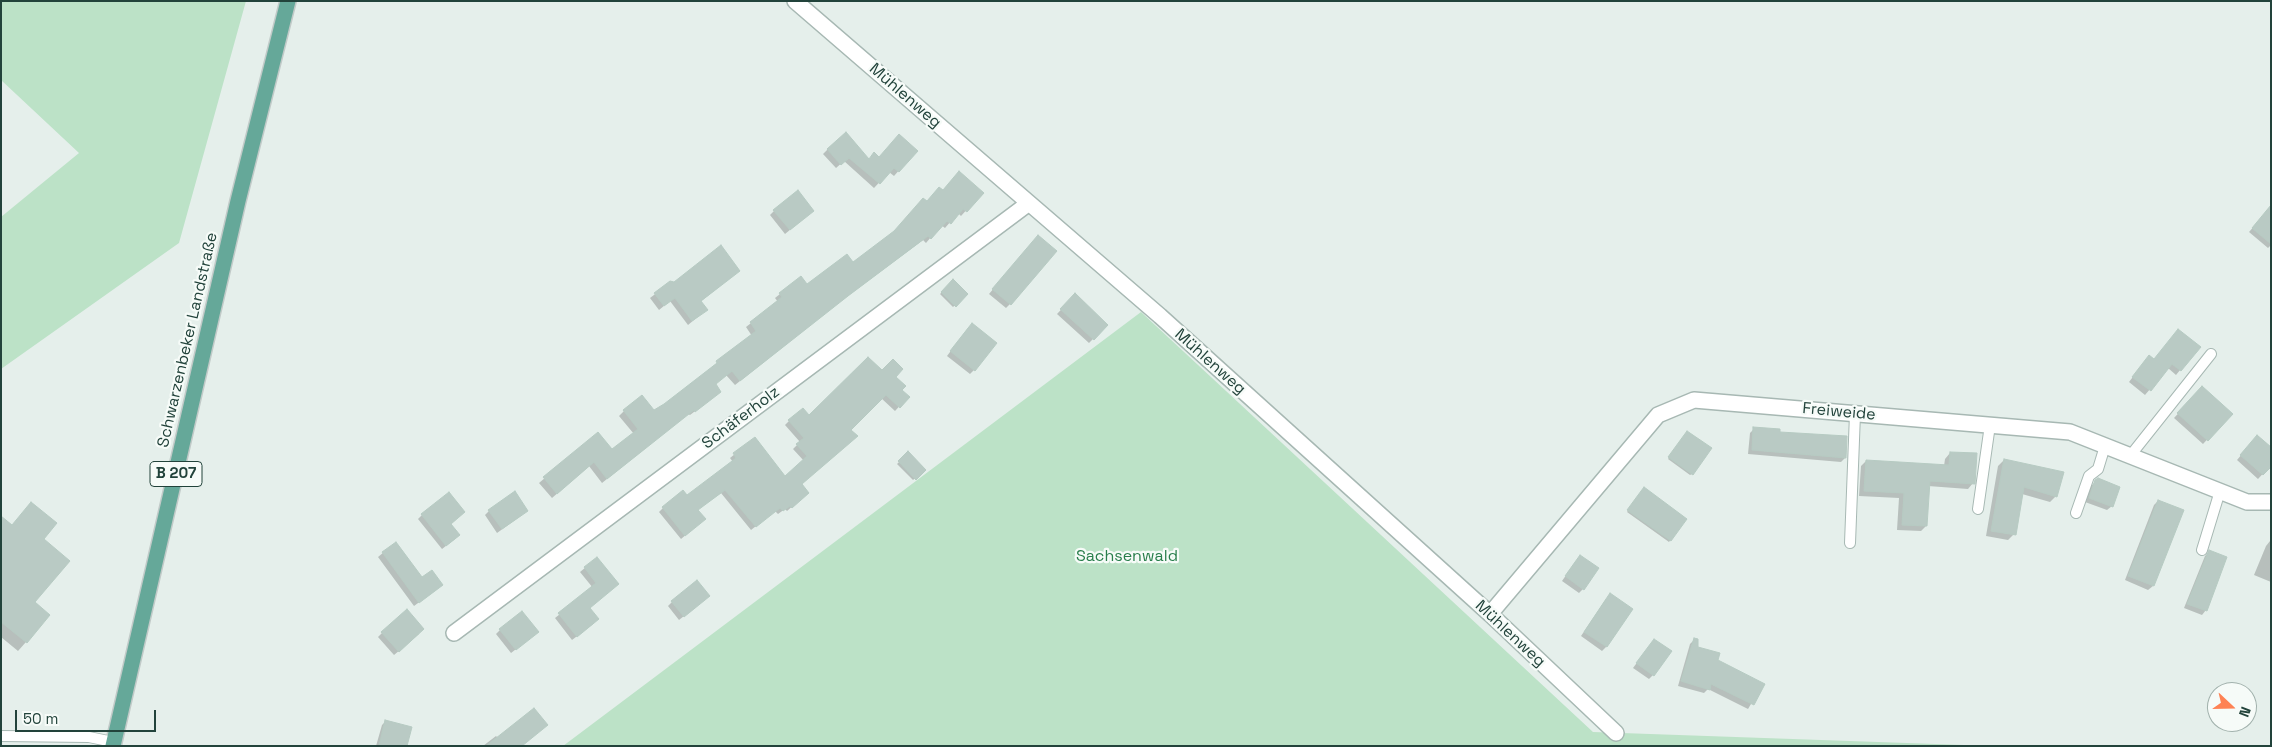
<!DOCTYPE html>
<meta charset="utf-8">
<style>
body{margin:0}
#map{position:relative;width:2272px;height:747px;overflow:hidden;background:#e5efeb;font-family:"Space Grotesk",sans-serif}
canvas{display:block}
.frame{position:absolute;inset:0;border:2px solid #22433b;pointer-events:none}
.north{position:absolute;left:2207px;top:682px;width:50px;height:50px;box-sizing:border-box;background:#f6fbf8;border:1px solid #a1b1ac;border-radius:50%;rotate:111deg;font-size:14px;font-weight:700;line-height:20px;text-align:center;color:#22433b}
.north::after{content:'';display:block;margin:auto;width:18px;height:22px;background:#fe8254;clip-path:polygon(50% 0,100% 100%,50% 72%,0 100%)}
.scale{position:absolute;left:15px;top:710px;width:141px;height:22px;box-sizing:border-box;border:2px solid #22433b;border-top:0;padding-left:6px;font-size:15px;line-height:18px;white-space:nowrap;color:#22433b;-webkit-text-stroke:4px #f6fbf8;paint-order:stroke}
</style>
<div id="map">
<canvas width="2272" height="747"></canvas>
<div class="frame"></div>
<div class="north">N</div>
<div class="scale">50 m</div>
</div>
<script>
const ctx = document.querySelector('canvas').getContext('2d');
ctx.lineJoin = 'round';
function fillPath(path, color) { ctx.fillStyle = color; ctx.fill(path, 'evenodd'); }
const shape = rows => new Path2D(rows.map(r => 'M' + r).join(''));
function trace(path, color, width, dash) { ctx.strokeStyle = color; ctx.lineWidth = width; ctx.lineCap = dash ? 'butt' : 'round'; ctx.setLineDash(dash || []); ctx.stroke(path); }
function drawText(font, color, halo, rows, align = 'center') {
  ctx.font = font + ' "Space Grotesk",sans-serif'; ctx.lineWidth = 4.5; ctx.setLineDash([]); ctx.textBaseline = 'middle'; ctx.strokeStyle = halo; ctx.fillStyle = color; for (const [text, x, y, turn = 0] of rows) {
    ctx.save(); ctx.translate(x, y); ctx.rotate((+turn || 0) * Math.PI / 180); ctx.textAlign = isNaN(turn) ? turn : align; if (halo) ctx.strokeText(text, 0, 0); ctx.fillText(text, 0, 0); ctx.restore();
  }
}
const green = shape([
 [1,1,246,1,179,243,1,369,1,217,79,153,1,80],
 [1141,312,1593,732,1992,746,563,746]
]);
const shadow = shape([
 [828,149,868,160,916,151,894,176,889,172,874,188,844,161,836,168,823,154],
 [942,191,982,193,961,216,958,213,945,228,941,225,926,243,923,240,842,300,735,385,726,375,714,384,715,396,690,415,688,414,602,483,589,466,552,498,539,483,598,433,612,451,634,434,619,416,624,411,654,412,664,405,752,336,746,327,778,302,775,298,780,294,807,285,852,263,893,234,926,202],
 [2271,207,2271,245,2268,248,2249,232],
 [774,211,808,215,785,234,770,215],
 [1034,241,1010,304,1006,308,989,294],
 [739,271,700,302,706,310,688,325,670,301,659,310,650,298,671,282,675,283],
 [953,281,966,294,953,307,940,294],
 [1075,295,1107,325,1089,343,1057,314],
 [968,328,974,370,970,374,947,356],
 [2199,347,2176,375,2168,368,2145,395,2129,382,2145,361,2154,360],
 [882,372,894,377,901,390,908,397,895,411,881,398,849,430,800,485,803,497,787,511,785,509,778,514,775,511,751,530,721,493,697,510,700,523,681,539,659,512,663,508,686,497,733,462,730,458,755,438,785,478,804,461,793,449,800,442,785,425,789,421,809,417],
 [2202,388,2231,414,2203,444,2174,418],
 [1754,429,1779,433,1845,458,1841,462,1748,454,1750,433],
 [1686,434,1692,474,1690,475,1668,459],
 [2253,441,2271,465,2258,479,2237,460],
 [908,453,924,470,913,480,897,464],
 [1950,453,1973,483,1968,489,1928,486,1926,526,1921,531,1897,530,1899,498,1859,496,1861,466,1866,461,1944,466,1945,459],
 [2004,460,2056,496,2050,502,2022,494,2014,534,2008,540,1986,536,1998,466],
 [2096,481,2112,506,2107,510,2085,502,2091,486],
 [1642,491,1686,519,1669,542,1627,512],
 [2158,501,2182,511,2153,586,2148,590,2125,580,2154,505],
 [489,511,522,515,497,533,485,515],
 [422,515,450,524,455,539,442,549,418,519],
 [1,518,12,526,42,539,26,642,18,651,1,637],
 [2270,541,2271,542,2271,582,2254,575,2266,546],
 [395,543,422,579,437,589,414,606,378,557],
 [2209,552,2206,610,2202,615,2184,608,2205,556],
 [597,558,617,584,588,608,593,624,572,640,555,618,593,588,580,572],
 [1576,561,1583,589,1579,593,1562,581],
 [1606,599,1606,647,1602,651,1581,636],
 [704,600,679,620,668,606,672,602],
 [500,630,533,636,511,653,496,634],
 [382,633,419,634,394,655,378,637],
 [1654,640,1653,675,1649,679,1633,668],
 [1694,640,1697,648,1717,661,1763,684,1748,709,1708,689,1704,693,1678,686,1690,644],
 [386,721,405,746,376,746,382,725],
 [496,736,498,738,521,746,483,746]
]);
const building = shape([
 [846,132,869,159,874,152,879,157,899,134,918,151,899,172,894,168,880,184,849,158,841,165,827,149,846,132],
 [959,171,984,193,967,212,963,209,951,224,947,221,931,239,928,236,848,296,740,381,732,371,716,384,721,392,695,412,694,410,607,479,594,462,557,494,543,477,598,432,612,449,638,429,623,410,642,395,654,410,664,404,717,363,716,361,756,331,750,322,782,297,779,293,801,276,807,284,847,254,853,262,894,231,923,198,927,201,939,187,943,190,959,171],
 [798,190,814,211,790,230,773,210,798,190],
 [2271,205,2271,244,2252,228,2271,205],
 [1038,235,1057,251,1011,305,992,289,1038,235],
 [721,245,740,271,701,301,708,310,692,321,675,298,664,306,654,293,670,281,674,282,721,245],
 [953,279,968,294,956,307,941,292,953,279],
 [1075,293,1108,325,1094,340,1060,309,1075,293],
 [972,323,997,343,975,371,950,351,972,323],
 [2178,329,2201,347,2181,371,2172,364,2151,391,2132,377,2149,355,2154,359,2178,329],
 [868,357,882,370,893,359,903,369,896,377,906,386,902,390,910,397,900,408,886,395,851,430,858,436,802,484,809,493,792,508,790,506,783,511,780,508,756,527,725,490,698,510,706,519,685,536,662,507,683,490,687,495,736,458,733,453,755,437,785,476,807,456,796,444,804,438,788,420,803,408,809,415,868,357],
 [2202,386,2233,414,2208,441,2177,413,2202,386],
 [1753,427,1780,429,1780,432,1847,436,1846,458,1752,450,1753,427],
 [1687,431,1712,448,1693,475,1668,457,1687,431],
 [2257,435,2271,447,2271,467,2263,475,2240,455,2257,435],
 [908,451,926,470,916,480,898,461,908,451],
 [1950,452,1977,453,1975,484,1930,481,1927,526,1902,525,1904,493,1864,491,1866,460,1949,465,1950,452],
 [2004,459,2064,472,2057,497,2024,487,2016,535,1991,531,2004,459],
 [2098,478,2120,487,2113,507,2089,498,2095,480,2098,478],
 [1644,487,1687,519,1671,541,1627,510,1644,487],
 [515,491,528,511,502,529,488,510,515,491],
 [449,492,465,512,451,524,460,535,446,546,421,514,449,492],
 [2158,500,2184,510,2154,586,2128,576,2158,500],
 [31,502,57,523,44,539,70,561,35,602,50,615,27,643,1,622,1,516,12,525,31,502],
 [396,542,422,577,432,570,443,585,419,603,382,552,396,542],
 [2209,550,2227,557,2207,611,2187,604,2209,550],
 [1580,555,1599,568,1584,590,1565,576,1580,555],
 [597,557,619,584,590,608,599,619,577,637,558,613,596,583,584,567,597,557],
 [697,580,710,596,684,617,671,601,697,580],
 [1610,593,1633,609,1607,647,1584,632,1610,593],
 [407,609,424,629,399,652,381,632,407,609],
 [522,611,539,632,516,650,499,629,522,611],
 [1694,638,1698,639,1698,647,1720,653,1718,660,1765,684,1754,705,1711,684,1710,690,1681,681,1694,638],
 [1654,639,1672,651,1654,676,1636,663,1654,639],
 [534,708,548,725,522,746,486,746,534,708],
 [385,720,412,727,407,746,379,746,385,720]
]);
const service = shape([
 [2130,456,2211,354],
 [1978,509,1990,425],
 [2076,513,2089,476,2098,469,2105,446],
 [1850,543,1855,414],
 [2202,550,2220,491],
 [1,736,89,737,113,742]
]);
const minor = shape([
 [795,1,1160,316,1490,614,1616,733],
 [1490,614,1658,415,1694,400,2070,432,2247,502,2271,502],
 [454,633,1029,203]
]);
const primary = shape([
 [113,746,238,201,288,1]
]);
const shields = [
 [176,474,52]
];
const shieldNames = [
 ["B 207",176,474]
];
const streetNames = [
 ["Mühlenweg",905,96,41],
 ["Schwarzenbeker Landstraße",188,340,-77],
 ["Mühlenweg",1210,362,42],
 ["Freiweide",1839,412,5],
 ["Schäferholz",741,418,-37],
 ["Mühlenweg",1510,634,43]
];
const parkNames = [
 ["Sachsenwald",1127,557]
];
fillPath(green, '#bce2c7');
fillPath(shadow, '#0003');
fillPath(building, '#b9cac4');
trace(building, '#b6cac2', 1);
trace(service, '#a7b8b3', 12);
trace(minor, '#a7b8b3', 18);
trace(primary, '#c1cac8', 18);
trace(service, '#fff', 10);
trace(minor, '#fff', 15);
trace(primary, '#65a899', 15);
for (const [x, y, w] of shields) { const box = new Path2D(); box.roundRect(x - w / 2, y - 12.5, w, 25, 4); ctx.fillStyle = '#f6fbf8'; ctx.fill(box); trace(box, '#22433b', 1); }
drawText('bold 15px', '#22433b', null, shieldNames);
drawText('16px', '#22433b', '#f6fbf8', streetNames);
drawText('16px', '#287e4b', '#f6fbf8', parkNames);
</script>
